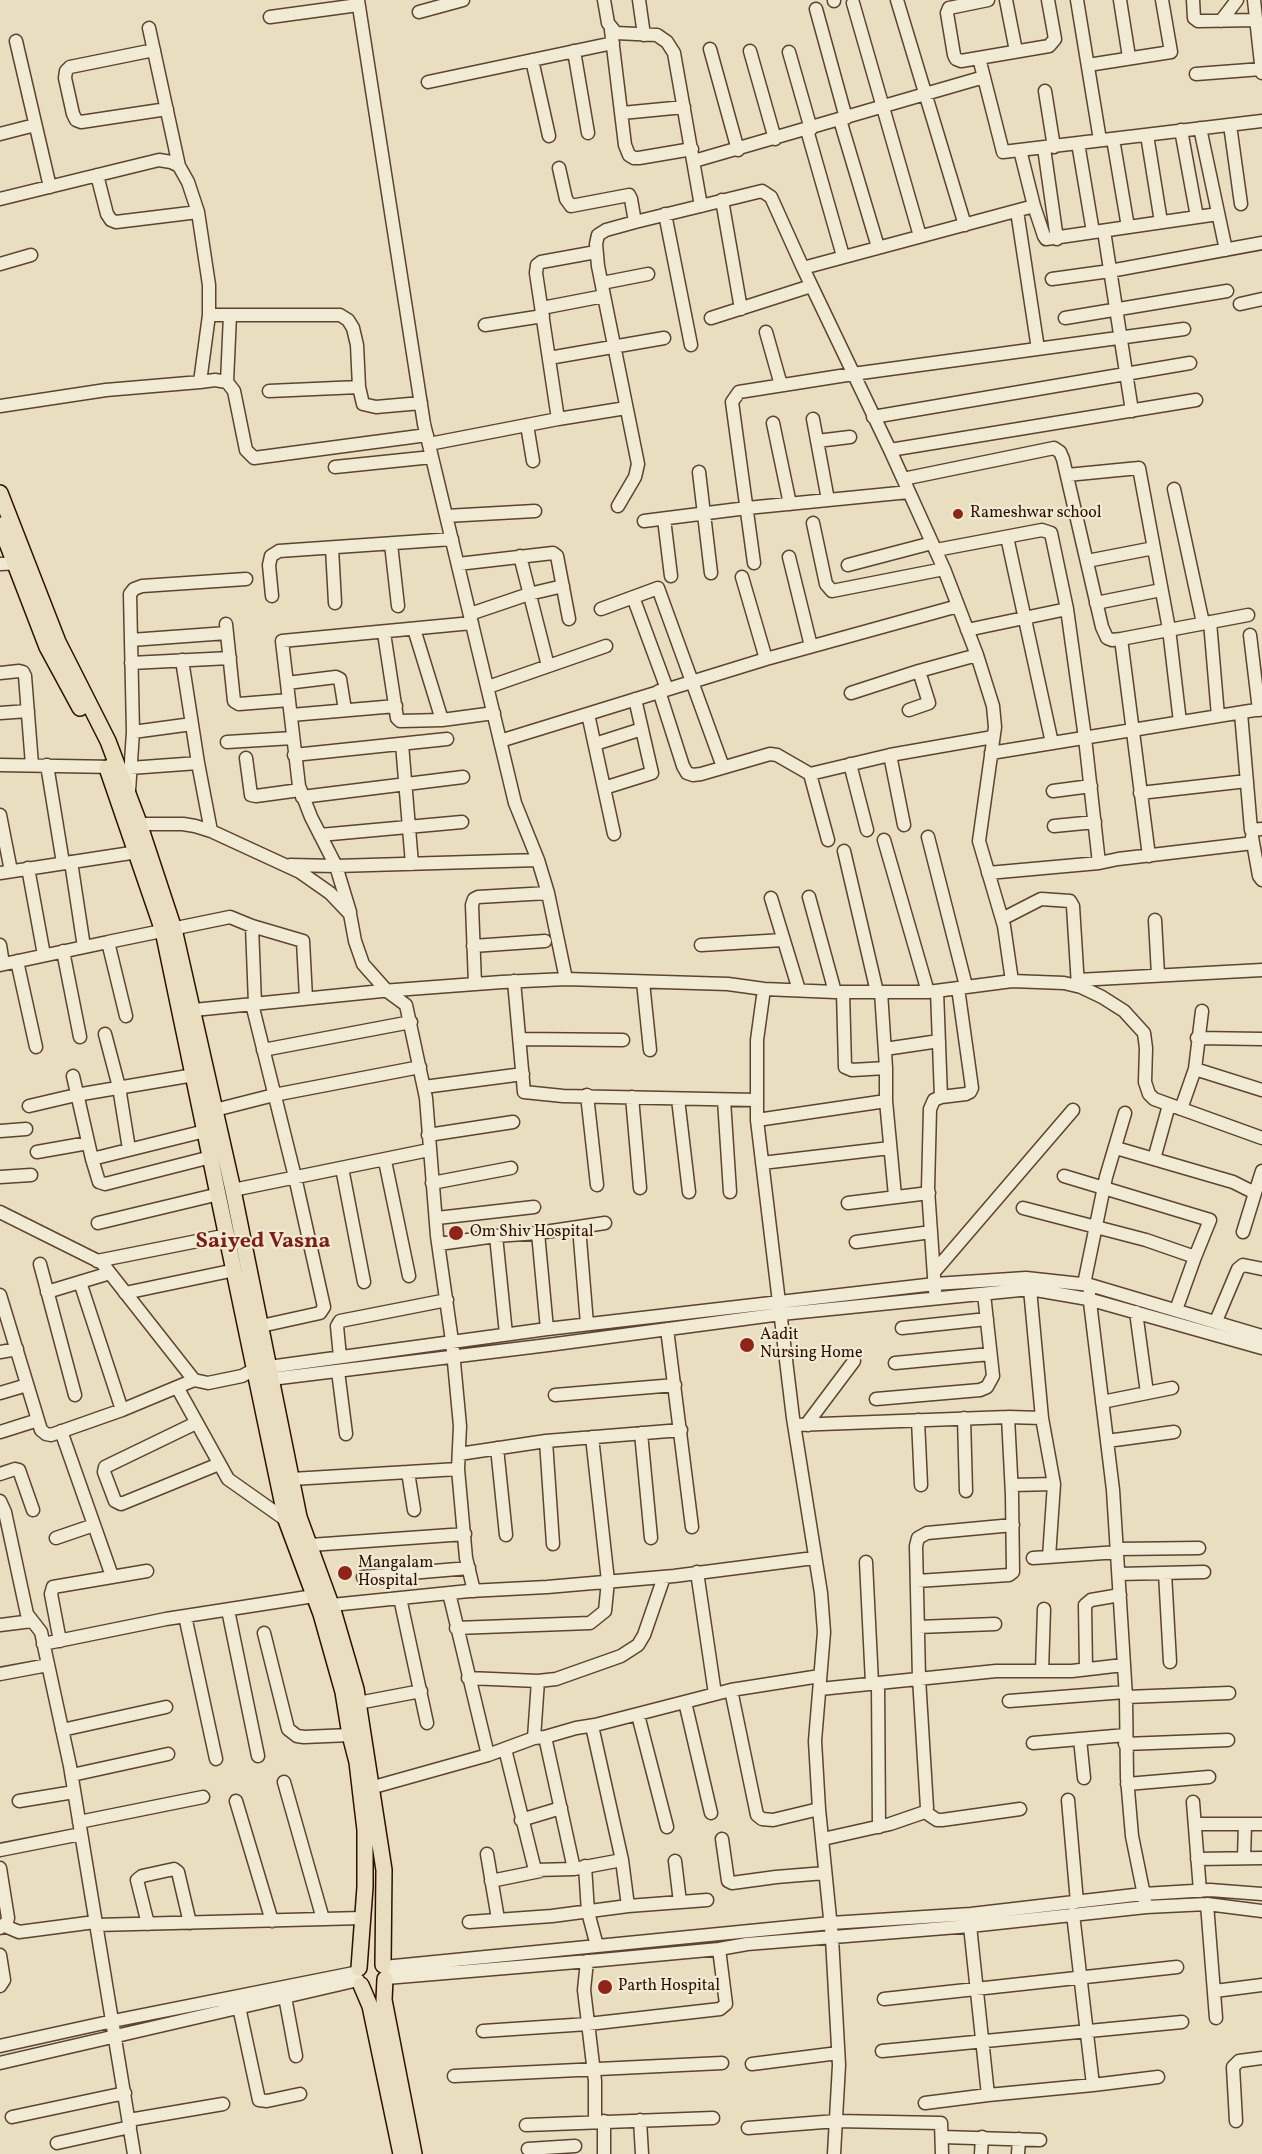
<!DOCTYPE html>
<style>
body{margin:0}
canvas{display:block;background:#e9debf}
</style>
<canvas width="1262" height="2154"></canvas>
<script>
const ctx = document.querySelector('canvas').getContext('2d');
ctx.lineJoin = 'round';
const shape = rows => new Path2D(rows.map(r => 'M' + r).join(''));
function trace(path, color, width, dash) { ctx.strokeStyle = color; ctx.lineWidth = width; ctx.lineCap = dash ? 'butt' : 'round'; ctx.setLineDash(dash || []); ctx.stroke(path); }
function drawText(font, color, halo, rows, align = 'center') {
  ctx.font = font + ' Vollkorn,serif'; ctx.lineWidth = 4.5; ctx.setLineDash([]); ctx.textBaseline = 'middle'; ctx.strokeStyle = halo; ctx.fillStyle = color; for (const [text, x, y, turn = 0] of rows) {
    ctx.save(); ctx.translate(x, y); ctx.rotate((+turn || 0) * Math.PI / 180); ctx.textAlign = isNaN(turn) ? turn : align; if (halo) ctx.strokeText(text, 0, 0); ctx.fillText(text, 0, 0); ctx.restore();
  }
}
const minor = shape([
 [358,0,424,424,515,803,538,860,548,893,566,979],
 [604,0,608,23,616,33,657,35,667,42,674,53,701,206],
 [639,0,644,35],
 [834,0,834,1],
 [897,0,965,225],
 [988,0,949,8,947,13,954,55,956,59,961,61,1049,46,1055,39,1048,0],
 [1006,0,1016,51],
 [1077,0,1100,140],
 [1120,0,1129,57],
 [1193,0,1194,18,1198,21,1256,20],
 [1254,0,1262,73],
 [853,3,920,236],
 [816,9,846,118],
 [419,12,463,0],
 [270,17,358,5],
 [1221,21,1237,0],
 [149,28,179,166],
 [611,30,625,145,629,155,634,158,639,158,692,149],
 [16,41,50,187],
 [710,49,738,150],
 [154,50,70,67,66,71,65,78,73,114,76,120,81,122,167,109],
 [574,51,588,133],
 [750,51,775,139],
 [789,52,811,129],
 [979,58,1003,152,1262,121],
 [532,60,549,136],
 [1088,65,1171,52,1162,0],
 [1196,74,1262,69],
 [428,82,613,43],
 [1045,91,1054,147],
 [622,113,684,107],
 [840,120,878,247],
 [1230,125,1241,204],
 [1200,128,1226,250],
 [807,130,843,256],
 [1181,130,1197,217],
 [0,134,35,125],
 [1147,135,1161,222],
 [1113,139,1128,227],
 [1078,143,1093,232],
 [1044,148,1057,239],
 [1020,150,1034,206,1044,236,1046,239,1218,214],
 [694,161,984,77],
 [559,168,566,199,571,206,629,195,631,199,635,222],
 [97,175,107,214,111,220,116,222,198,212],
 [0,199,159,160,171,162,179,166,188,182,198,212,209,285,209,315],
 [722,200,741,309],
 [1017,211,1038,349],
 [665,214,691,345],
 [1104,231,1132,411],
 [0,264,31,255],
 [803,268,1034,206],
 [1052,279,1110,271,1262,243],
 [602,283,648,274],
 [1240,304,1262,299],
 [542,308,604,296],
 [711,318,811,286],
 [1065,318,1227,291],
 [485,325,543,316],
 [766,332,781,385],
 [549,358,664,338],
 [200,382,215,380,227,382,234,391,246,450,254,458,427,435],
 [227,382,230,315],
 [269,391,359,387],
 [0,406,106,390,200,382,209,315,340,315,348,320,353,328,357,345,359,387,363,404,376,407,421,403],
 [873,417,1190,363],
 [558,419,536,273,537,265,541,262,596,252],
 [813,419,828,500],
 [773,423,790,504],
 [527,425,533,461],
 [817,441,850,437],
 [429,444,558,419,626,408],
 [890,450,1196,400],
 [335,467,432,457],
 [699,472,711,573],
 [1067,475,1139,468,1169,629,1180,722],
 [903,479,1054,448,1060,452,1063,459,1102,627,1107,638,1112,640,1121,639,1248,615],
 [1174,489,1203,623],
 [618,506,635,477,638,464,598,266,596,244,598,235,606,230,635,222,762,191,771,197,803,268,890,450,944,569,977,655,993,706,995,727,979,841,1004,926,1012,981],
 [446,516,535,511],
 [664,519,671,576],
 [644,521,747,508,909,492],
 [813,523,826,584,832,591,944,569],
 [1007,537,1052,743],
 [391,544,398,606],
 [332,548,335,603],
 [936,550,1042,530,1051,533,1067,609,1085,738,1099,863],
 [520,556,548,666],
 [789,557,811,646],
 [1087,561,1154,548],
 [754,563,732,402,739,392,853,374,1184,329],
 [0,564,23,563],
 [458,564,553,553,557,556,569,619],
 [848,565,932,543],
 [742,577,766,659],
 [272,596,269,565,271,556,279,551,452,539],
 [633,597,667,689],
 [1096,603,1161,590],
 [601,609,658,588,723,767],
 [470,614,529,594,563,586],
 [1210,622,1218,716],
 [226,624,234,701,239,704,289,700],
 [414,629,442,720],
 [967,630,1067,609],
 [384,633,397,718,400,721,442,720,494,713],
 [1250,635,1259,710],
 [1121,639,1149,856],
 [131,640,227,633],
 [182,660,198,763,211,831],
 [131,663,230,658],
 [0,673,19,671,23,672,25,676,32,765],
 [287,683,336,677,340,679,345,710],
 [488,687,606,646],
 [659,691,683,766,687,773,693,775,701,774,770,754,777,755,810,774],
 [851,693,919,671],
 [909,710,929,703,919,671,977,655],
 [0,713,28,711],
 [1241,713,1251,830,1262,829],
 [588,714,614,834],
 [291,715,396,706],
 [133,732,192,724],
 [500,741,766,659,958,606],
 [227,742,293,738],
 [402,744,412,864],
 [595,744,642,729],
 [991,753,1262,709],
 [294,755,447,739],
 [246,758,251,795,256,796,300,790],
 [850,764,867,830],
 [0,765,116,767],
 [47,765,63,863],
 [130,768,198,763],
 [604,788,652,773,635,699],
 [129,791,133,732,130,594,134,589,142,586,246,579],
 [1053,791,1091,786],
 [1140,793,1247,781],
 [302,797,463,777],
 [0,815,11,871],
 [130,824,183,824,195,826,211,831,300,872,330,893,350,914,355,941,363,964,387,991,406,1005,426,1098,437,1236,452,1341,460,1426,458,1469,466,1558,474,1591],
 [904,825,890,755,993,737],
 [1054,826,1095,822],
 [320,835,462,822],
 [928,837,966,986],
 [1252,837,1259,876,1262,880],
 [828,840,810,774,890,755],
 [884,840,928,992],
 [844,851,877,992],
 [71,862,84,947],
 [290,865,336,866,538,860],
 [28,868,44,955],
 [0,873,144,851],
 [988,873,1099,863,1118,859,1253,843],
 [809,897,835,992],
 [771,898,799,990],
 [350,912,336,866,311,817,299,786,282,641,472,623],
 [1002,919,1041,899,1070,901,1073,906,1078,986],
 [1155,920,1158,975],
 [252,926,255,1004],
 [0,945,3,964],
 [701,945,783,940],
 [473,946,545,941],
 [63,951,80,1037],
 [17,961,36,1047],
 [0,965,108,942],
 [1078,980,1262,970],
 [514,981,524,1092,563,1096,756,1100],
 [643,982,650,1050],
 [475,984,472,905,474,899,478,897,548,893],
 [764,989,757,1040,757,1120,793,1418,821,1593,824,1632,815,1741,819,1809,832,1938,839,2065,834,2154],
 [937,991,941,1097],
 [843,992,845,1067,852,1070,886,1068],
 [881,992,886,1068,886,1101],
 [252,1004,295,1177,324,1307,320,1313,261,1326],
 [184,1011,382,991,502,982,566,979,728,984,764,989,835,992,928,992,1012,981,1064,983,1081,987,1102,997,1124,1011,1144,1033,1146,1048,1145,1082,1149,1094,1154,1099,1262,1138],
 [1202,1011,1195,1069,1262,1090],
 [126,1016,108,942,230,917,252,926,303,941,306,998],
 [105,1034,119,1087,129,1149],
 [1197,1038,1262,1039],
 [520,1039,623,1040],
 [885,1049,939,1041],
 [263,1050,411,1022],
 [73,1076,92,1159,205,1131],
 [424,1087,523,1074],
 [587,1095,597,1185],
 [632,1097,640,1188],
 [678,1099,689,1192],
 [724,1100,730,1192],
 [29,1106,76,1095,194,1075],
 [1181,1109,1195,1069],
 [215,1110,274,1095,420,1067],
 [757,1120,886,1101,895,1196],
 [0,1131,26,1129],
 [428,1135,513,1122],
 [1116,1148,1233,1182,1255,1193,1262,1171],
 [37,1152,88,1143],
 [92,1159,99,1182,105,1184,211,1157],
 [1154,1159,1169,1105],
 [385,1161,409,1276],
 [762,1163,890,1148],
 [342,1168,364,1282],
 [0,1177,31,1175],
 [432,1183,511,1168],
 [233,1190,429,1150],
 [848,1203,929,1193],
 [1023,1208,1146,1240,1195,1257,1210,1220,1064,1176],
 [0,1212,102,1263,194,1380,208,1383,242,1376,255,1369,269,1367,547,1329,935,1284,1026,1278,1090,1285,1262,1336],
 [437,1218,534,1207],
 [98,1223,219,1194],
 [579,1227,587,1324],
 [1243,1232,1255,1193],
 [538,1233,547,1329],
 [496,1236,506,1334],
 [856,1242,931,1232],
 [439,1244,496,1236,538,1233,605,1223],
 [97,1261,228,1235],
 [40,1264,75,1395],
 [934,1272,1073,1110],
 [80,1282,122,1410],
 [1084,1284,1106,1177,1125,1113],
 [935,1291,928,1189,930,1109,934,1100,941,1097,966,1094,970,1092,972,1088,958,988],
 [47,1292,110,1273],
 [125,1293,235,1270],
 [1089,1294,1113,1490,1126,1697,1127,1778,1132,1836,1145,1900],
 [0,1295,41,1430,46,1434,51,1435,122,1410,194,1380],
 [1176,1310,1195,1257],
 [1136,1312,1147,1393],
 [1216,1321,1238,1269,1243,1265,1262,1269],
 [902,1328,987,1319],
 [667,1329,692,1527],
 [0,1352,17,1349],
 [340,1357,337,1326,340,1321,447,1300],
 [895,1363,990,1354],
 [338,1371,346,1434],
 [263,1380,548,1345,781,1314,1030,1289,1088,1299,1262,1348],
 [177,1387,228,1479,286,1520],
 [0,1393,27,1385],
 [555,1395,675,1385],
 [876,1399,980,1390,987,1387,993,1376,984,1294],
 [1102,1402,1172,1388],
 [964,1418,966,1491],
 [1042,1418,1054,1484,1049,1557],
 [918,1420,921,1485],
 [196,1423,105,1467,104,1472,115,1501,121,1504,219,1464],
 [794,1425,1008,1417],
 [808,1425,809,1421,854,1361],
 [61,1431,112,1576],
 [0,1432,38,1420],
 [641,1433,651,1538],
 [1107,1441,1174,1432],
 [497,1448,506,1535],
 [459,1454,546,1441],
 [408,1472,414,1510],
 [0,1474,15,1469,19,1470,33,1510],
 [292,1479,458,1469],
 [1012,1485,1054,1484],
 [0,1501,5,1512,27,1614,41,1632,70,1766,134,2154],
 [56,1538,94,1525],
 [553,1544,546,1441,681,1430],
 [310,1545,465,1534],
 [1117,1549,1199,1548],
 [1033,1558,1118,1552],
 [866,1562,872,1683],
 [697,1572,715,1694],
 [1165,1573,1170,1662],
 [1119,1574,1204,1572],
 [363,1577,469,1568],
 [917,1581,1009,1575,1013,1572,1012,1495,1008,1417,1042,1418,1030,1289],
 [449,1593,488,1755],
 [400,1598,427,1723],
 [322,1606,469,1591,547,1587,674,1576,814,1558],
 [228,1610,258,1756],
 [185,1616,216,1759],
 [0,1625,32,1621],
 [918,1627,995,1624],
 [456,1628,590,1623,605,1611,608,1581,592,1437],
 [264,1633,288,1729,297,1736,304,1737,350,1735],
 [60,1641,51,1594,53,1587,147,1571],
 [43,1644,166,1619,314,1596],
 [1086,1669,1085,1605,1091,1600,1120,1595],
 [1042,1671,1044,1609],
 [0,1674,48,1665],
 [468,1678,538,1681,534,1738],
 [538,1681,556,1679,621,1656,638,1645,644,1635,664,1577],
 [878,1683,879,1827],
 [820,1689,996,1671,1072,1671,1123,1665],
 [731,1690,757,1815,762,1819,773,1820,819,1809],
 [1126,1697,1229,1693],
 [1009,1701,1125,1692],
 [685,1702,711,1813],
 [358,1703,421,1691],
 [638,1715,667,1827],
 [592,1726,622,1860,628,1906],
 [62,1730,166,1707],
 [545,1737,574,1869],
 [1080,1739,1084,1778],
 [1033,1743,1126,1735],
 [1125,1744,1228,1740],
 [505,1749,535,1870,574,1869,622,1860],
 [72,1775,168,1754],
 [284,1782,323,1919],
 [1127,1784,1209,1777],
 [363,1790,488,1755,534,1738,545,1737,576,1728,595,1725,731,1690,820,1676],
 [1068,1800,1077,1902],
 [19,1801,74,1792],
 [236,1801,272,1921],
 [1193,1802,1200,1891],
 [925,1812,937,1820,942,1820,1020,1809],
 [521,1820,561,1808],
 [79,1822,203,1797],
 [1195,1824,1262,1824],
 [722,1839,728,1881,732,1883,776,1877,825,1873],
 [823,1839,890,1824,925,1812,927,1808,919,1678,916,1546,918,1538,927,1533,1013,1525],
 [0,1850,81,1834],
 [487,1854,498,1919],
 [1244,1858,1245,1824],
 [1197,1859,1262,1858],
 [675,1861,680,1902],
 [585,1866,588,1912,597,1946],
 [0,1868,8,1918,7,1922,0,1928],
 [491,1881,540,1871],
 [1207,1904,1216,2018],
 [1073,1914,1093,2085,1158,2077],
 [469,1922,552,1916,628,1906,707,1900],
 [148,1924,137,1880,142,1876,174,1869,178,1872,190,1923],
 [96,1925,362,1918],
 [5,1926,19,1932,95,1922],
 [970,1926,988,2095,1093,2085],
 [0,1955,4,1980,0,1986],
 [587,1961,584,1990,595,2081,595,2122],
 [384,1967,831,1923,971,1914,1143,1894,1210,1890,1262,1894],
 [386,1978,601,1960,719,1949,747,1944,970,1926,1146,1907,1207,1904,1262,1911],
 [1215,1991,1262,1985],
 [285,1997,296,2056],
 [884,1999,1177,1967],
 [239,2007,259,2100,267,2101,300,2094],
 [483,2031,588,2024,720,2009,726,2004,719,1949],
 [0,2046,113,2021,354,1973],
 [882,2051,1182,2022],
 [0,2063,358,1980],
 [752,2064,838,2053],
 [454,2076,722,2063],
 [925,2103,988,2095],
 [12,2117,125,2093],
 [129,2120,223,2104],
 [640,2120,642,2154],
 [604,2121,604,2154],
 [1236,2121,1233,2067,1239,2061,1262,2058],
 [526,2125,713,2118],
 [748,2128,836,2121,941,2123,942,2154],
 [942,2137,1040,2140],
 [57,2143,130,2127],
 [528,2149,575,2146],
 [981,2154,982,2137],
 [1018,2154,1019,2139]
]);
const major = shape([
 [0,493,58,642,108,741,139,823,174,929,233,1190,299,1517,333,1610,356,1689,384,1870,383,1965],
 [0,525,47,647,80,708],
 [107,768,163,931,286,1520,321,1614,343,1692,350,1735,357,1762,365,1830,365,1887,359,1968],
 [385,1979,384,2000,414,2154],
 [361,1985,370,2006,401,2154]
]);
const markers = [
 [958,514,6,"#8f2418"],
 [456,1233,8,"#8f2418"],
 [747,1345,8,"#8f2418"],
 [345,1573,8,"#8f2418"],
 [605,1987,8,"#8f2418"]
];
const poiNames = [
 ["Rameshwar school",970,514],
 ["Om Shiv Hospital",470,1233],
 ["Aadit",760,1336],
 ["Nursing Home",760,1354],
 ["Mangalam",358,1564],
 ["Hospital",358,1582],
 ["Parth Hospital",618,1987]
];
const districtNames = [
 ["Saiyed Vasna",263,1243]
];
trace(minor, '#5d4330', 15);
trace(major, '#2e0f01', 18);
trace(minor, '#f1ead5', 12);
trace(major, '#e9debf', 15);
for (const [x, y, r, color] of markers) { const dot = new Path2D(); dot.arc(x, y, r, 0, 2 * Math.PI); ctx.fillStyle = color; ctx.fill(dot); trace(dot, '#f1ead5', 2); }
drawText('16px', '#2e0f01', '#f1ead5', poiNames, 'left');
drawText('bold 22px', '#7a1f14', '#f1ead5', districtNames);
</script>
